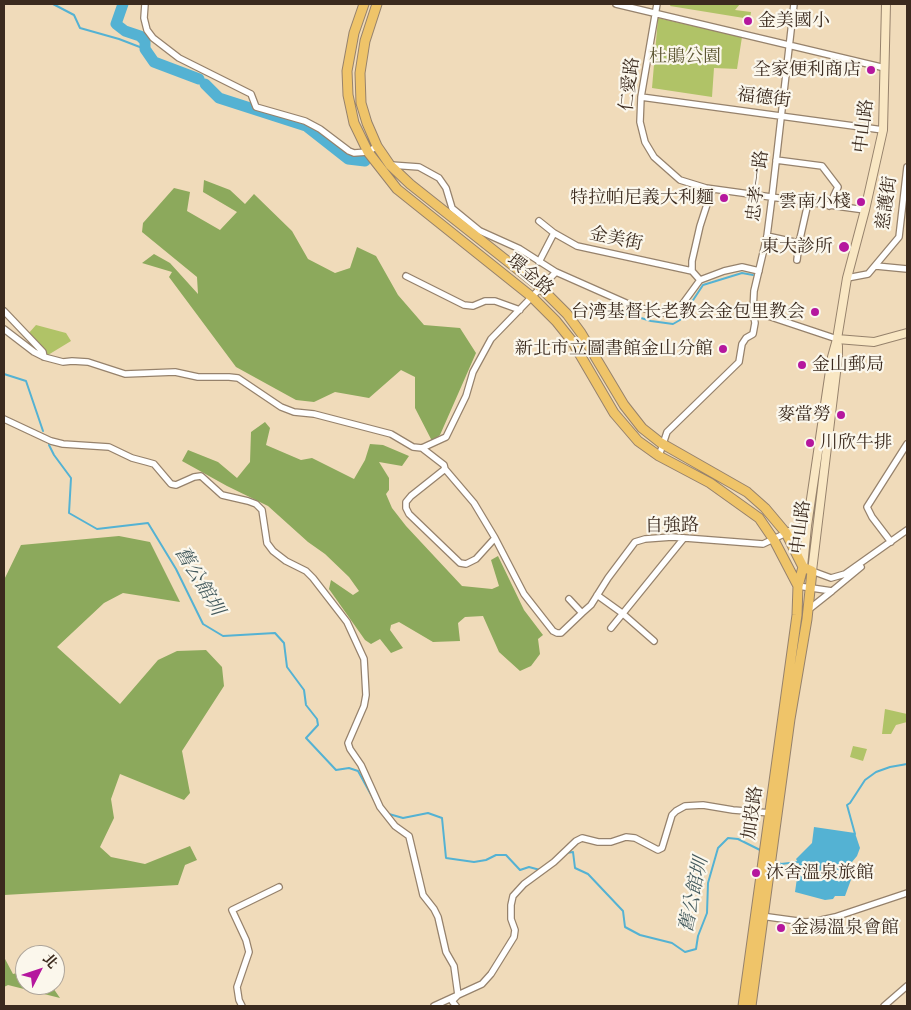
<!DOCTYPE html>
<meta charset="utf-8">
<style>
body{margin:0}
#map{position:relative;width:911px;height:1010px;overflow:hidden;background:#f0dbba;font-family:"EB Garamond","Noto Serif TC",serif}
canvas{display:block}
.frame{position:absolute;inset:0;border:5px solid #3b2a1e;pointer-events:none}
.north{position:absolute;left:15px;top:945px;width:50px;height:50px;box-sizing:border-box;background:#fbf7ec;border:1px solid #aea59a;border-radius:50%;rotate:49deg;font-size:14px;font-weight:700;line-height:20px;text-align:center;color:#3b2a1e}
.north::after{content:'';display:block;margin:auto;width:18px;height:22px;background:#b5179e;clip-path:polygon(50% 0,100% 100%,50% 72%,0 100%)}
</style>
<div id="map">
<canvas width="911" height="1010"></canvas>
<div class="frame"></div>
<div class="north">北</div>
</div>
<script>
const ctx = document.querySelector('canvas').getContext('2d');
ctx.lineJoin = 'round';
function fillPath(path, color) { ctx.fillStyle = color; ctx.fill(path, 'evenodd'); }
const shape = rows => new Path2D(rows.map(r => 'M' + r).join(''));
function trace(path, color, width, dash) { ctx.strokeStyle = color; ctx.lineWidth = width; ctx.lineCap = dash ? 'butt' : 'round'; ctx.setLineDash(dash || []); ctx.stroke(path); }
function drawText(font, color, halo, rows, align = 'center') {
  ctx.font = font + ' "EB Garamond","Noto Serif TC",serif'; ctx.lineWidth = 4.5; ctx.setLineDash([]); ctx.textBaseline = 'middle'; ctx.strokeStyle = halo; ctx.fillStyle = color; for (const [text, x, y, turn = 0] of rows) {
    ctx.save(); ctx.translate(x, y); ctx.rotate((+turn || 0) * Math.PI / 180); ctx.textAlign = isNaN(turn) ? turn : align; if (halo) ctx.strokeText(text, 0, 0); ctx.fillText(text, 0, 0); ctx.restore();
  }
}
const green = shape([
 [671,4,740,4,735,10,751,12,750,19,670,6],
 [658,18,742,37,737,69,714,68,712,97,652,88],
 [36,325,66,333,71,341,48,355,28,334],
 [885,709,907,714,907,722,896,725,891,734,882,734],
 [853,746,867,749,863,761,850,757]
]);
const forest = shape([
 [204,180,230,190,245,204,254,194,292,231,308,259,335,273,350,268,357,247,376,256,398,295,424,325,460,328,476,353,440,435,432,441,415,408,415,377,401,370,369,398,335,392,314,402,296,400,236,367,169,277,172,272,142,263,154,254,170,263,198,294,197,277,142,232,143,223,174,188,190,192,187,211,220,230,237,212,203,192],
 [265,422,270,428,266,445,301,460,312,458,354,479,365,460,370,444,383,445,409,456,402,466,379,462,389,478,389,490,386,494,392,508,406,526,462,586,492,589,499,586,491,560,498,556,524,610,543,635,538,639,540,654,531,666,520,671,499,652,483,616,465,617,458,623,460,641,433,642,399,622,391,625,390,630,403,648,391,653,380,639,371,644,365,640,329,589,331,580,353,595,359,591,349,577,325,554,308,542,268,506,227,486,182,461,188,450,218,462,237,478,250,462,251,432],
 [119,536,150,542,180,602,123,593,104,603,57,647,120,704,158,660,177,651,206,650,222,667,224,686,182,751,190,793,184,800,120,774,111,799,114,818,100,847,111,857,145,864,190,846,197,860,185,865,178,885,4,895,4,580,21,545],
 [4,957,13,974,21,972,25,962,25,985,51,985,60,998,8,985,4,987]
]);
const water = shape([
 [814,827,855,833,860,848,857,856,847,868,852,877,845,896,835,896,833,899,825,900,795,892,799,864,796,859,812,843]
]);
const stream = shape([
 [53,4,74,15,80,28,119,39,145,49],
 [575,312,583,306,596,312,631,315,651,321,673,324,680,320,703,285,742,273,753,275],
 [4,374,26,381,43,431],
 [49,445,54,455,71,478,69,513,97,529,148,523,176,569,203,624,223,636,275,633,284,643,287,667,304,690,306,705,317,719,318,725,306,738,336,770,349,768,358,771,374,800],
 [389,814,403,818,428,813,442,818,446,858,474,862,486,860,496,855,506,855,520,870,529,867,540,870],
 [855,834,847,805,850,803,865,780,876,772,890,767,907,764],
 [566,853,573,852,575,868,588,874,623,911,625,927,640,935,672,943,685,952,696,949,698,936,707,913,708,883,718,848,728,838,738,839,760,850],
 [775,861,781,864,798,862]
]);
const river = shape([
 [123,4,116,24,125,31,140,36,145,41,145,49,154,62,199,79],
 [205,84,219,98,306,126,348,159,365,161]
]);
const street = shape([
 [145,4,144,18,147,30,153,38,179,58,251,94,256,107,305,121,320,129,349,151,354,153,368,152,377,146],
 [616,4,885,68],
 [657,4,641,97,640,122,645,142,654,157,680,180,706,188,865,210],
 [794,4,772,197,767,236,754,291,753,311,837,339],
 [641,97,883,130],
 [776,160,822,166,838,187,829,206],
 [391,165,419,167,439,178,446,188,452,208,480,231,520,249,556,272],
 [539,221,554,233,577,246,692,271],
 [767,236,799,243],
 [797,260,799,243,808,203],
 [539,262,554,233],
 [876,266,907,269],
 [406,276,464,305,473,306,485,301,495,301,520,310],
 [847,278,868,274,899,237,907,167],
 [700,280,692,271,692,261,700,226,712,189],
 [4,311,43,352,44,357],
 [4,329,34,352,44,357,63,362,72,361,88,362,125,374,175,372,198,377,229,377,238,378,281,407,294,412,314,414,391,434,413,447,422,448,446,437,466,396,473,372,491,339,556,272,626,303,658,313,671,313,681,306,700,280,724,271,742,267,759,271],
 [4,419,51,441,63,444,109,447,132,458,147,462,154,464,171,484,176,485,194,477,201,476,222,495,248,501,256,504,262,510,267,543,273,551,286,561,306,571,313,578,347,622,364,659,366,695,364,706,348,743,350,749,361,765,380,807,395,826,409,836,423,895,434,909,438,917,446,952,454,966,458,995,452,1001,456,1006],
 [422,448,444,465,445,469,411,496,406,502,406,508,409,514,460,563,466,564,476,559,495,538,474,503,445,469],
 [659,456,667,432,739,362,742,344,746,338,753,334,755,323,753,311],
 [495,538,524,594,553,631,557,633,561,633,582,613],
 [891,542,872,517,867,507,907,444],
 [812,571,831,578,845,574,907,530],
 [798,586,832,591,861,567],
 [597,595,622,613,654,641],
 [569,599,582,613,591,605,608,578,635,542,645,539,672,537,763,544,786,533],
 [808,610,832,591],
 [611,628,684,538],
 [761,916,805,922,817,921,835,917,907,893],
 [242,1006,239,1000,237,987,249,952,246,940,232,910,279,887],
 [434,1006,482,984,491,974,514,937,515,930,511,919,511,905,513,896,524,884,554,862,576,841,582,838,598,842,611,842,626,837,635,838,658,850,662,848,672,815,676,811,685,806,703,805,733,810,771,813],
 [884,1006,907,986]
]);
const secondary = shape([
 [837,339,874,342,907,333],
 [786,533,807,526],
 [803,567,807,526,832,357,837,339,847,278,865,210,883,130,886,4],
 [812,571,838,356,838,346]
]);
const primary = shape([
 [364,4,354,33,347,71,348,95,354,123,368,152,397,189,532,297,556,321,572,341,614,413,638,441,659,456,710,483,759,518,774,540,798,586],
 [377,4,365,41,360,73,361,103,367,123,377,146,390,165,410,184,540,287,567,314,581,333,624,405,642,428,661,443,747,492,765,508,786,533,803,567,812,571,807,619,790,719,751,1006],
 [743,1006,797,615,798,586,803,567]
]);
const markers = [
 [748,21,5,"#b5179e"],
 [871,70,5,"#b5179e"],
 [724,198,5,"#b5179e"],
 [861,202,5,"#b5179e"],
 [844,247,6,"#b5179e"],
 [815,312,5,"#b5179e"],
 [723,349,5,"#b5179e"],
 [802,365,5,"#b5179e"],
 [841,415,5,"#b5179e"],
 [810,443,5,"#b5179e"],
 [756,873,5,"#b5179e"],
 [781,928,5,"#b5179e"]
];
const poiNames = [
 ["金美國小",758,21,"left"],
 ["全家便利商店",861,70],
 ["特拉帕尼義大利麵",714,198],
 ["雲南小棧",851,202],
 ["東大診所",833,247],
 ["台湾基督长老教会金包里教会",805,312],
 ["新北市立圖書館金山分館",713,349],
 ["金山郵局",812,365,"left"],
 ["麥當勞",831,415],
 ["川欣牛排",820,443,"left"],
 ["沐舍溫泉旅館",766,873,"left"],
 ["金湯溫泉會館",791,928,"left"]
];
const parkNames = [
 ["杜鵑公園",685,57]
];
const streetNames = [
 ["仁愛路",630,84,-83],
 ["福德街",764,98,7],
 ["中山路",864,126,-83],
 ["忠孝一路",758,186,-83],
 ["慈護街",887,203,-82],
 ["金美街",616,239,12],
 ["環金路",530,275,40],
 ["自強路",672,526,-1],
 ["中山路",801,527,-83],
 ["加投路",753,813,-82]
];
const waterNames = [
 ["舊公館圳",199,581,59],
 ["舊公館圳",694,895,-78]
];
fillPath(green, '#b0c367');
fillPath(forest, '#8ca95c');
fillPath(water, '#54b2d3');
trace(stream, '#54b2d3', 2);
trace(river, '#54b2d3', 11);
trace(street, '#96826c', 8);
trace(secondary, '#96826c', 10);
trace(primary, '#96826c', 11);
trace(street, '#fff', 5.5);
trace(secondary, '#f9e7c3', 8);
trace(primary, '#efc469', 9);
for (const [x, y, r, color] of markers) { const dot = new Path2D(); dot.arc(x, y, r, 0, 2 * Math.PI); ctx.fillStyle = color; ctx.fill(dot); trace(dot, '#fbf7ec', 2); }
drawText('18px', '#3b2a1e', '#fbf7ec', poiNames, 'right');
drawText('18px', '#5e5834', '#fbf7ec', parkNames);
drawText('18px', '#3b2a1e', '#fbf7ec', streetNames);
drawText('italic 19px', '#445a5d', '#fbf7ec', waterNames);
</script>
